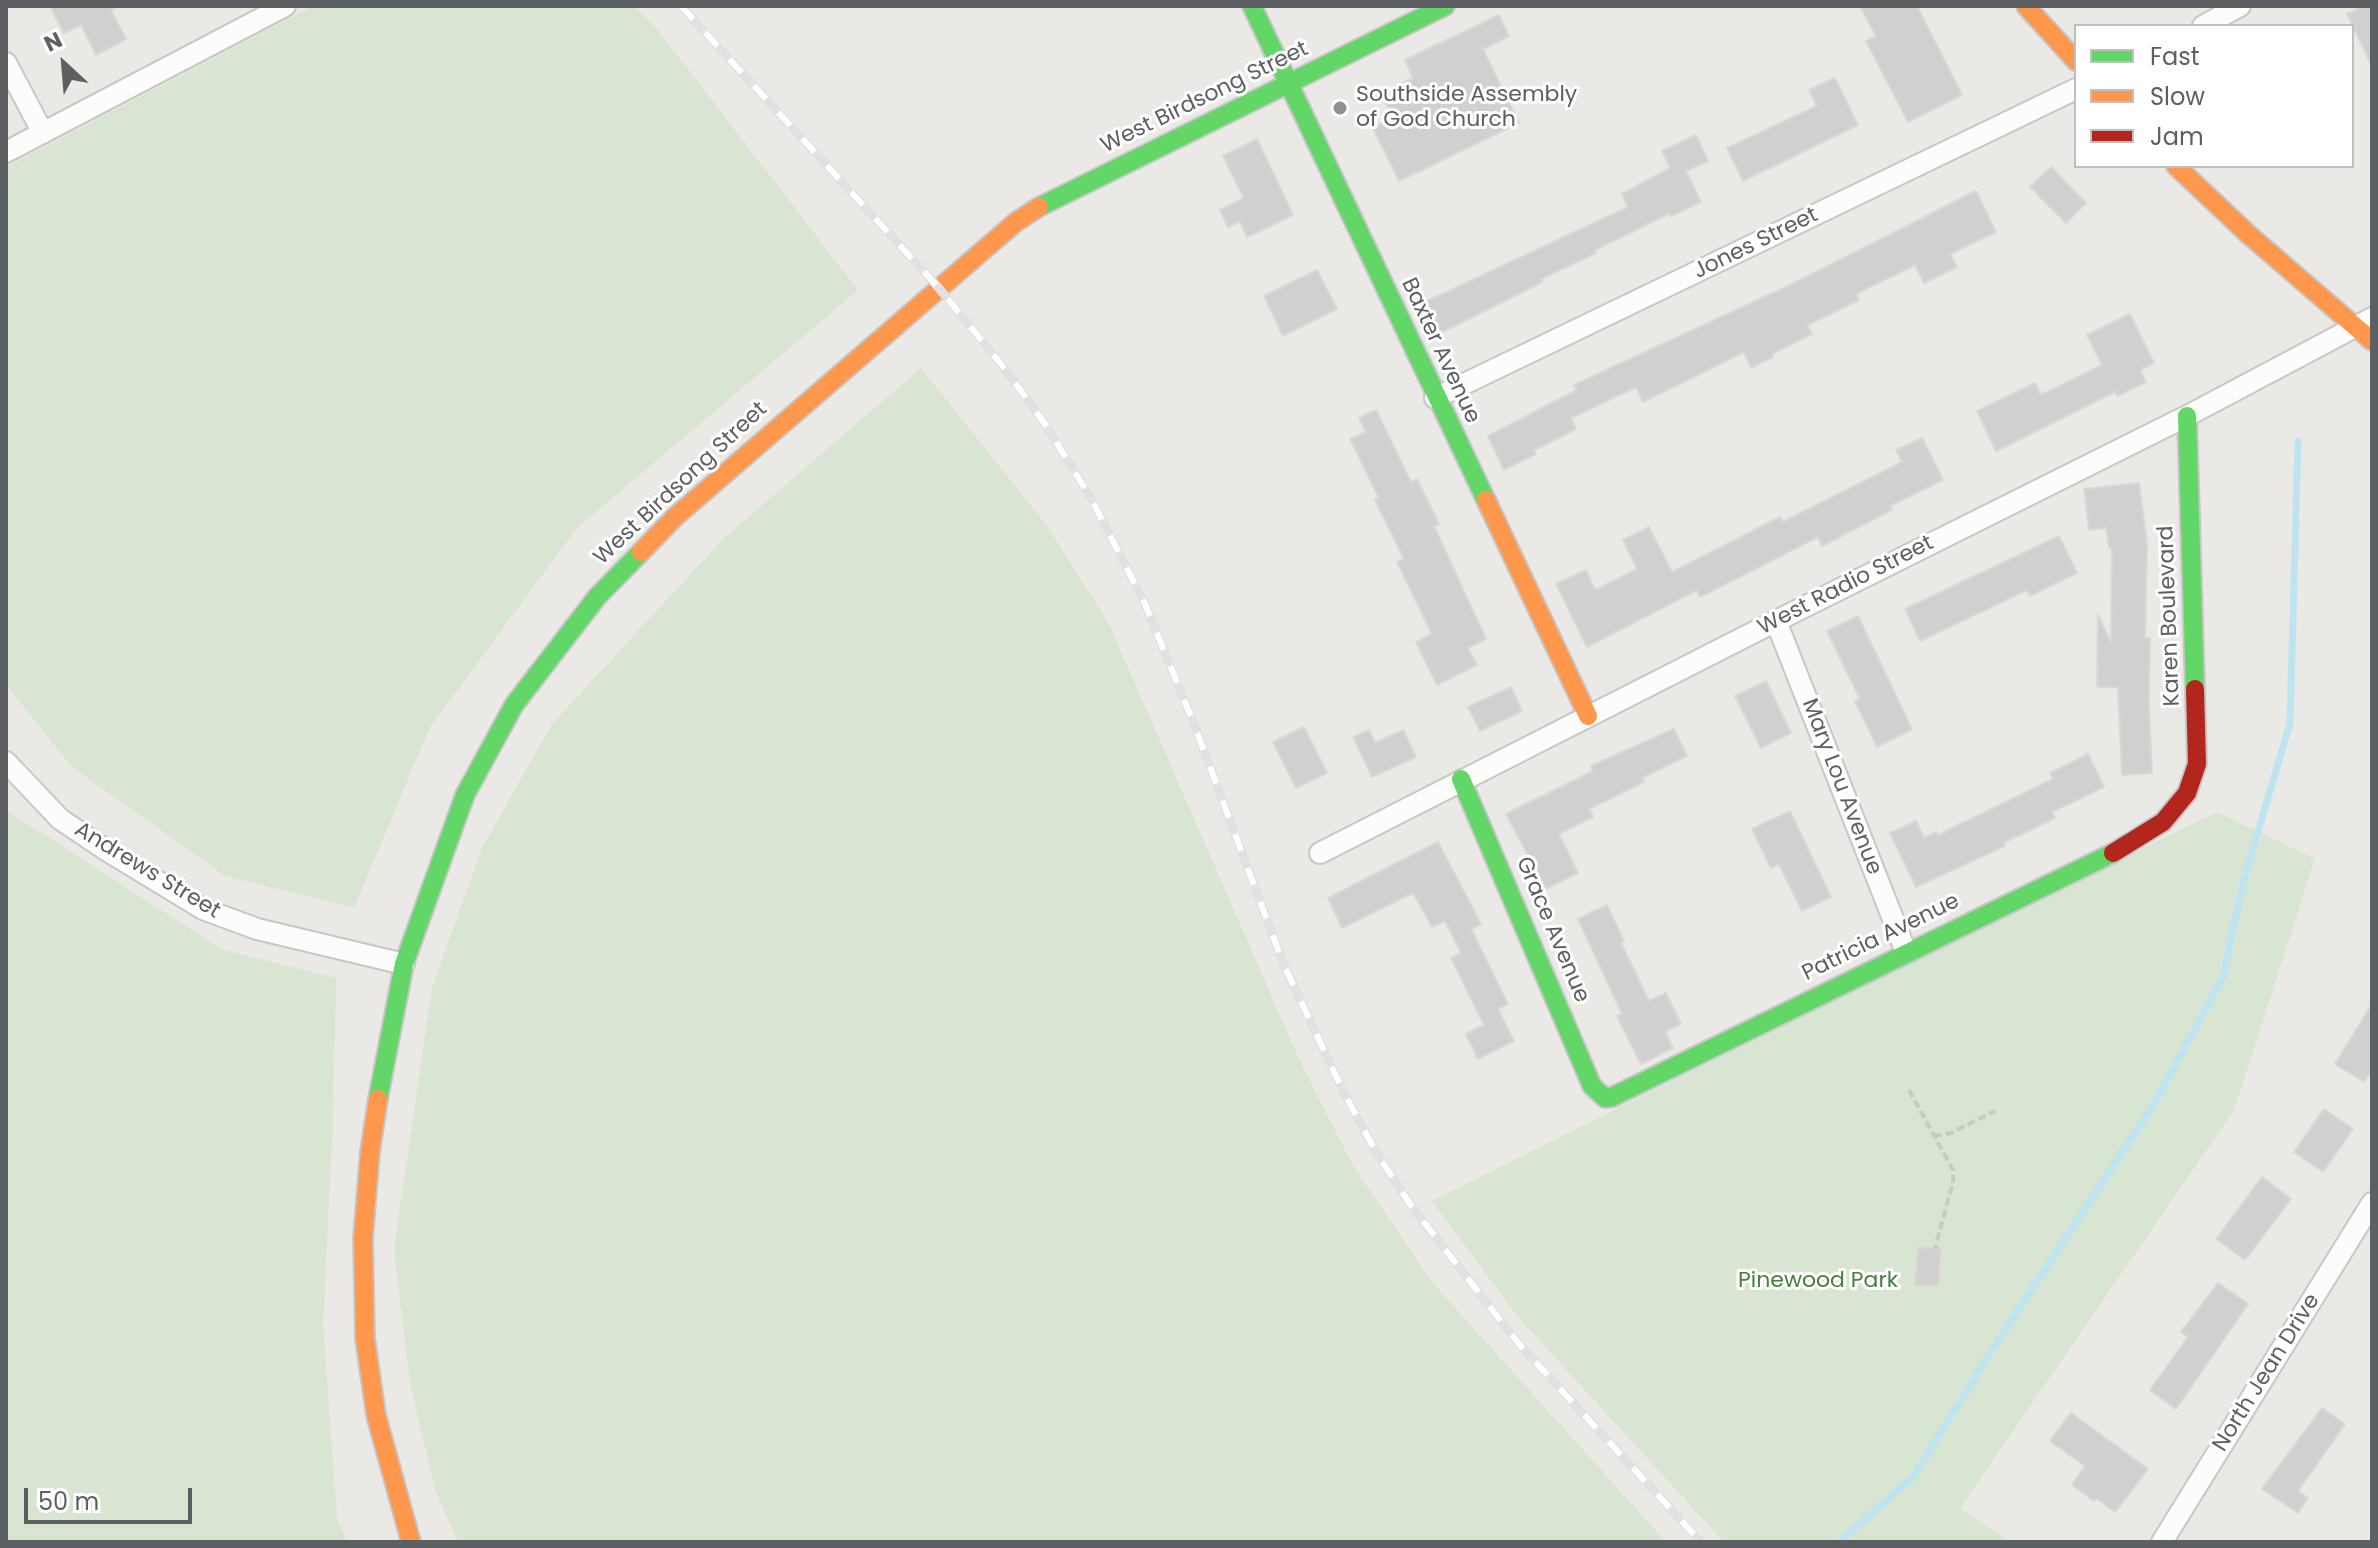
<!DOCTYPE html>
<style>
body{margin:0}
#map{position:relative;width:2378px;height:1548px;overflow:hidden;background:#ebe9e6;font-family:Poppins,sans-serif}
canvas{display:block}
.frame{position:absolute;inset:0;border:8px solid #5c6063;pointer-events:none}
.legend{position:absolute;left:2074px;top:24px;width:280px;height:144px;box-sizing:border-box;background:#fff;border:2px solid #bebfc1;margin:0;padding:10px 14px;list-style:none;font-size:24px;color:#5c6063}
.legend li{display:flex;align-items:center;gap:16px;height:40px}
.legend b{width:40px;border:2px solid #bebfc1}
.north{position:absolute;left:24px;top:24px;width:80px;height:80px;-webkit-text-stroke:6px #fff;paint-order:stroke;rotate:334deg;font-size:22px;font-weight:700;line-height:32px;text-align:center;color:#5c6063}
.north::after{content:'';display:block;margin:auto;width:28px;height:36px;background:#5c6063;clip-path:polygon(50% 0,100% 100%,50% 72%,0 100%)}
.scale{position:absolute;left:24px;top:1488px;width:168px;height:36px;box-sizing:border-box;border:4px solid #5c6063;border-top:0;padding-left:10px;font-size:24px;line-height:28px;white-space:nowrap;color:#5c6063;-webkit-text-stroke:6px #fff;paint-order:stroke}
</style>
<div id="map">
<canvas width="2378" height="1548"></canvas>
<div class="frame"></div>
<ul class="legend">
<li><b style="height:10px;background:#63d668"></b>Fast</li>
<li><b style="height:10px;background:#ff974d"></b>Slow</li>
<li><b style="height:10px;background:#b3261e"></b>Jam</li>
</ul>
<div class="north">N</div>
<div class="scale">50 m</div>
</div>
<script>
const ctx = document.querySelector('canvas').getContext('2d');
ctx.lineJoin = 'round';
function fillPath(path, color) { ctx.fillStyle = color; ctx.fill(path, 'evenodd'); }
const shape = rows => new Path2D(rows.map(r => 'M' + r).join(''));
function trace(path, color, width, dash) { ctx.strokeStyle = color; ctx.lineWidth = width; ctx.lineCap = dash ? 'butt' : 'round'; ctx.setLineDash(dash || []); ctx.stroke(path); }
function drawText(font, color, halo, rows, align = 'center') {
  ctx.font = font + ' Poppins,sans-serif'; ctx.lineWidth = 6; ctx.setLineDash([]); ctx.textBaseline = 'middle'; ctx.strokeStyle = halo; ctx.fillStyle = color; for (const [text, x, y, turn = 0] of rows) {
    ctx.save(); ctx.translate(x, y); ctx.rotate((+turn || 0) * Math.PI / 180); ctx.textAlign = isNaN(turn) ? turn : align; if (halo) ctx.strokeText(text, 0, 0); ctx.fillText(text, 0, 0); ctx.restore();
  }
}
const green = shape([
 [313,6,634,6,657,29,858,290,577,528,430,727,354,908,225,876,72,767,6,685,6,167],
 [921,368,1047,526,1109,624,1300,1061,1352,1164,1431,1281,1666,1542,458,1542,436,1492,410,1384,394,1249,432,988,482,848,552,724,723,539],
 [6,810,223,950,336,978,333,1119,323,1325,337,1519,347,1542,6,1542],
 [2217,812,2315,859,2234,1110,1960,1508,2010,1542,1724,1542,1517,1316,1432,1201,1921,957]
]);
const stream = shape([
 [1839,1542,1912,1478,2011,1320,2151,1109,2223,977,2243,883,2290,723,2298,441]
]);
const building = shape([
 [50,6,120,6,111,10,126,39,96,55,81,25,64,33,50,6],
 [1860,6,1917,6,1962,95,1908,122,1866,41,1876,36,1860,6],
 [2364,6,2372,6,2372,66,2347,14,2364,6],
 [1499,15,1509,36,1483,49,1519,123,1399,181,1373,128,1393,118,1381,94,1413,78,1405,60,1499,15],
 [1835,78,1858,125,1743,181,1727,148,1817,106,1809,90,1835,78],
 [1696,135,1708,161,1686,171,1701,202,1671,216,1670,213,1595,250,1596,253,1541,279,1542,282,1436,335,1421,304,1628,207,1622,194,1670,168,1662,151,1696,135],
 [1257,139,1293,215,1247,237,1240,221,1228,227,1220,210,1244,198,1223,156,1257,139],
 [2051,167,2086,203,2066,223,2030,187,2051,167],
 [1976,191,1996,232,1950,254,1957,267,1924,283,1915,265,1856,294,1859,300,1807,325,1812,334,1772,354,1773,357,1751,368,1744,352,1643,402,1636,387,1571,418,1576,429,1534,450,1536,454,1504,470,1488,436,1577,390,1574,385,1788,286,1976,191],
 [1317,270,1337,309,1283,336,1264,296,1317,270],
 [2130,314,2154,363,2140,370,2146,382,2117,396,2115,392,1996,451,1977,411,2035,383,2041,395,2102,365,2087,335,2130,314],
 [1376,410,1411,482,1417,479,1439,524,1434,526,1486,639,1468,648,1477,665,1437,685,1416,642,1432,634,1397,562,1404,559,1375,500,1379,498,1350,439,1366,432,1359,418,1376,410],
 [1922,438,1943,480,1890,506,1892,510,1822,546,1818,537,1700,597,1697,590,1587,647,1556,584,1586,570,1595,590,1637,569,1623,540,1649,527,1672,572,1780,517,1783,522,1902,462,1896,450,1922,438],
 [2139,483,2147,544,2145,638,2150,638,2149,704,2152,773,2122,775,2118,687,2097,687,2098,615,2111,642,2112,548,2109,548,2106,528,2089,530,2084,489,2139,483],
 [2059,536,2077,573,2030,596,2027,590,1920,641,1905,609,2059,536],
 [1858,616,1912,729,1877,747,1855,701,1860,699,1827,631,1858,616],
 [1766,681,1791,733,1761,748,1735,696,1766,681],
 [1511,687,1522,711,1480,731,1468,707,1511,687],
 [1304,727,1327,773,1296,788,1273,742,1304,727],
 [1674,729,1687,756,1642,778,1644,782,1589,809,1593,817,1559,834,1578,873,1546,889,1506,814,1593,771,1591,766,1674,729],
 [1369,730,1375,743,1403,730,1416,757,1372,777,1353,737,1369,730],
 [2088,754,2104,787,2052,812,2055,818,2003,843,2005,846,1916,887,1890,833,1916,821,1924,838,1936,832,1938,835,2053,779,2050,773,2088,754],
 [1790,811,1831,897,1802,911,1779,864,1771,868,1752,829,1790,811],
 [1438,842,1481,924,1471,929,1508,1004,1498,1009,1514,1041,1478,1059,1466,1034,1484,1025,1451,958,1461,953,1445,921,1432,927,1413,893,1342,928,1328,898,1438,842],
 [1607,905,1624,941,1621,943,1649,1001,1666,993,1681,1024,1665,1032,1673,1048,1641,1064,1617,1016,1622,1014,1578,919,1607,905],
 [2372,1004,2372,1070,2364,1082,2335,1064,2372,1004],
 [2324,1109,2353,1129,2323,1172,2294,1152,2324,1109],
 [2262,1177,2291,1199,2245,1260,2216,1239,2262,1177],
 [1918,1247,1941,1248,1938,1286,1915,1285,1918,1247],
 [2218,1283,2248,1304,2176,1409,2150,1390,2188,1337,2181,1332,2218,1283],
 [2322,1408,2345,1424,2298,1491,2308,1498,2298,1513,2262,1489,2322,1408],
 [2071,1413,2148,1469,2115,1512,2096,1498,2094,1501,2072,1485,2085,1466,2050,1441,2071,1413]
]);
const path = shape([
 [1909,1090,1953,1170,1953,1182,1935,1248],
 [1934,1136,1951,1133,1995,1111]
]);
const street = shape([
 [2203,26,2240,6],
 [6,63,43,133],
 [6,152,285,6],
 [1435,398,2076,89],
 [1776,621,1906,952],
 [6,762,60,819,106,850,203,909,257,929,404,964],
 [1320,853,1776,621,2187,416,2372,318],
 [2162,1542,2372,1203]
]);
const fast = shape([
 [1252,6,1486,500],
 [1039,207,1445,6],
 [2187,416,2195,689],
 [1461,779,1592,1086,1605,1098,1612,1097,2113,853],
 [378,1099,404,964,465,795,514,705,597,597,641,552]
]);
const slow = shape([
 [2026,6,2076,61],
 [2176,166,2248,234,2372,341],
 [1486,500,1588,716],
 [641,552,675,517,1016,222,1039,207],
 [378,1099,370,1152,363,1238,365,1338,376,1415,411,1542]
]);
const jam = shape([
 [2113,853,2163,822,2187,793,2197,764,2195,689]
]);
const rail = shape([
 [681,6,938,287,1005,369,1045,424,1092,500,1145,604,1194,724,1283,963,1344,1093,1376,1152,1412,1207,1519,1344,1701,1542]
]);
const markers = [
 [1340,108,8,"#8e9091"]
];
const poiNames = [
 ["Southside Assembly",1356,95],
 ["of God Church",1356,120]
];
const streetNames = [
 ["West Birdsong Street",1205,98,-26],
 ["Jones Street",1756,244,-26],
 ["Baxter Avenue",1440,351,65],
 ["West Birdsong Street",681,484,-43],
 ["West Radio Street",1846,586,-27],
 ["Karen Boulevard",2170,616,-92],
 ["Mary Lou Avenue",1841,787,69],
 ["Andrews Street",147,871,31],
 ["Grace Avenue",1552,930,67],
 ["Patricia Avenue",1881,938,-26],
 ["North Jean Drive",2267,1373,-58]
];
const parkNames = [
 ["Pinewood Park",1818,1281]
];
fillPath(green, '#d8e5d2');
trace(stream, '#bee4f2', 7);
fillPath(building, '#d1d0cf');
trace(building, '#dad8d6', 2);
trace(street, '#c7c7c6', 24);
trace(fast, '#c5c6c5', 22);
trace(slow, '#c5c6c5', 22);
trace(jam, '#c5c6c5', 22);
trace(path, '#c6cbc8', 4, [8, 4]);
trace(street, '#fcfcfb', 20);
trace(fast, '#63d668', 18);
trace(slow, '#ff974d', 18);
trace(jam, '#b3261e', 18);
trace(rail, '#e1e1e1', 9);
trace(rail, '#fff', 6, [18]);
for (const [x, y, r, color] of markers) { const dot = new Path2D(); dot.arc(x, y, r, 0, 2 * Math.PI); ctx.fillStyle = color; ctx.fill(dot); trace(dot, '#fff', 3); }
drawText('22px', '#5c6063', '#fff', poiNames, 'left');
drawText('22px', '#5c6063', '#fff', streetNames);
drawText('22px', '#45813d', '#fff', parkNames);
</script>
